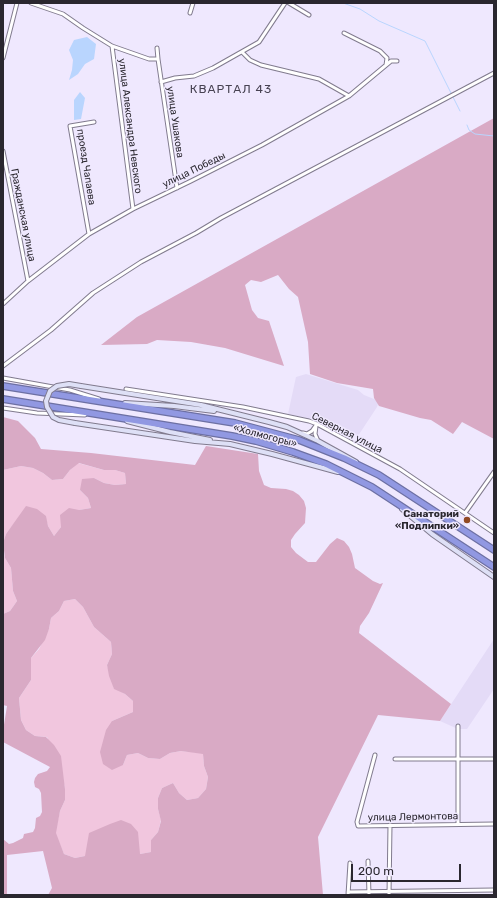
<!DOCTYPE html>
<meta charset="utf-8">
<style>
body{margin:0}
#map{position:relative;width:497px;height:898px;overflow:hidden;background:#efe8fe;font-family:Rubik,sans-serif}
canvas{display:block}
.frame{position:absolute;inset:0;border:4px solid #2a272f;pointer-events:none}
.scale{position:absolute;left:351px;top:864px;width:110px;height:18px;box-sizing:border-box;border:2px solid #2a272f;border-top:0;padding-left:5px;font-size:12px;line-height:14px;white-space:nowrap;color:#2a272f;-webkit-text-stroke:3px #efe8fe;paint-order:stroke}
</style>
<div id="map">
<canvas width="497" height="898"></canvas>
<div class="frame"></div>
<div class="scale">200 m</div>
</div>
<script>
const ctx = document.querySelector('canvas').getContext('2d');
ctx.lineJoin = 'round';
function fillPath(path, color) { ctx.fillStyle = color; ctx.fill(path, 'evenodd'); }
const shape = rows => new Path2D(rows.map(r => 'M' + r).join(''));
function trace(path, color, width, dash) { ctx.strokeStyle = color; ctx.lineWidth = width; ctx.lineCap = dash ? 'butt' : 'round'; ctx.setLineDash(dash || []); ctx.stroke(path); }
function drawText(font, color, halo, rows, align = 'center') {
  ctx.font = font + ' Rubik,sans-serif'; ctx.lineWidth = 3; ctx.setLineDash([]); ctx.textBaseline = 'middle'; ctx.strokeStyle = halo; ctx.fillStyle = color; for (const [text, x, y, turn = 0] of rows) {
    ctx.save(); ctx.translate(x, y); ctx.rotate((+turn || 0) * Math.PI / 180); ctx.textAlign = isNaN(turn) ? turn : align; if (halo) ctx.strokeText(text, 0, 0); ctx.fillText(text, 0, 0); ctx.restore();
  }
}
const built = shape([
 [306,374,358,390,364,395,379,401,377,407,358,436,338,424,333,429,318,420,288,414,296,377],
 [494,639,494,689,467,729,458,729,440,721]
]);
const green = shape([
 [78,463,104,470,115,470,125,473,126,484,115,485,104,483,94,478,80,490,88,498,91,508,79,510,61,527,54,536,48,526,45,516,13,525,6,534,3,543,3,470,21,466,33,468,43,473,52,480,63,479,70,470],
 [3,548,5,558,11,568,13,591,17,601,10,611,3,614],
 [75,599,83,607,94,627,111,642,112,654,107,665,114,688,125,694,133,701,133,712,112,721,123,765,127,755,138,753,148,758,160,759,170,753,181,751,203,753,204,766,208,777,206,789,198,798,187,800,179,793,173,783,162,788,158,798,158,809,161,820,158,832,151,840,151,852,140,854,85,856,75,858,64,854,55,833,60,811,65,800,65,789,63,778,47,737,35,736,26,730,21,720,19,698,31,680,31,658,39,649,49,629,51,618,59,611,64,601]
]);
const forest = shape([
 [494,118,494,439,462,422,453,434,431,420,420,418,379,406,374,398,373,389,337,383,310,374,308,342,298,297,289,289,278,275,261,282,251,280,245,285,252,310,258,318,269,321,284,366,225,348,191,342,157,340,147,344,101,345,137,317],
 [3,417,18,421,35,438,41,449,91,453,195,465,206,446,258,454,259,471,264,485,271,488,286,489,293,491,299,495,304,501,306,508,305,523,295,534,291,540,291,547,296,553,308,562,316,562,330,544,337,538,344,541,349,547,352,554,355,568,373,581,380,584,383,583,369,613,360,626,359,633,451,704,440,721,378,715,318,837,323,895,48,895,52,888,43,851,7,855,7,895,3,895,3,839,9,844,13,843,23,838,24,834,33,832,35,828,36,818,40,816,42,812,41,793,39,789,35,787,34,782,35,778,38,774,47,771,50,767,3,742,3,731,7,706,3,705,3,614,10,611,17,601,13,591,11,568,5,558,3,543,6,534,26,506,37,509,46,516,48,526,54,536,61,527,60,515,69,508,79,510,91,508,88,498,80,490,82,479,94,478,104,483,115,485,126,484,125,473,115,470,104,470,79,463,70,470,63,479,52,480,43,473,33,468,21,466,3,470],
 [75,599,83,607,94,627,111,642,112,654,107,665,109,676,114,689,125,694,133,701,133,712,112,721,106,730,100,752,103,764,112,770,123,765,127,755,138,753,148,758,160,759,170,753,181,751,203,754,204,766,208,777,206,789,198,798,187,800,179,793,173,783,162,788,158,798,158,809,161,821,158,832,151,840,151,852,140,854,138,832,131,824,121,820,110,824,89,833,85,856,75,858,64,854,56,833,60,811,65,800,65,789,61,756,54,745,46,737,35,736,26,730,21,720,19,698,31,680,31,658,45,640,49,629,51,618,59,611,64,601]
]);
const water = shape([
 [87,37,96,44,94,59,85,64,78,74,69,80,72,70,73,60,69,50,74,40],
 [80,92,85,98,81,119,74,120,74,100]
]);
const stream = shape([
 [343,3,360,9,379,21,425,41,460,111],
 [467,125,469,130,475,134,494,136]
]);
const street = shape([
 [31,3,63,14,83,28,112,46,149,59,158,59,157,48],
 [289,3,309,15],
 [190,13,193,3],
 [344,33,380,51,387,58,386,65],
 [112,46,133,209],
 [242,52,250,60,261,65,319,79,349,96],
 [3,58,17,3],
 [158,59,177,188],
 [161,82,175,78,194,76,213,68,259,42,285,3],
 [3,151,28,281],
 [89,234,70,126,94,122],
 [3,304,28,281,89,234,133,209,191,181,262,145,349,96,391,61,397,61],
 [3,366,51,330,93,293,141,262,196,233,221,218,494,73],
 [3,378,70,390,99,399],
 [126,389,243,407,309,421,317,424,400,469,494,533],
 [3,408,37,413,85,415],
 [316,426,315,434,318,441],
 [303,433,307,434,312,431,317,424],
 [465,513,494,472],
 [458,726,458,824],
 [375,755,357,822,358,826,494,824],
 [395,759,494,759],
 [368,861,369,895],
 [348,892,494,890],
 [348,895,350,863],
 [389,895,390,825]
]);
const secondary = shape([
 [81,386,201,405,269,422,287,427,318,441,356,462],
 [125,403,174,406,214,411],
 [127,421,170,432,210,440],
 [75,423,195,441,230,444,272,454,338,472],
 [402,509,432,534,494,577]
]);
const highway = shape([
 [3,386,235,423,299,440,344,458,379,475,494,550],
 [3,399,232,436,256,441,293,452,326,464,372,487,494,567]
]);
const secondaryBridge = shape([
 [75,423,59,420,53,417,47,407,46,401,50,391,57,386,69,384,81,386]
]);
const markers = [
 [467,520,4,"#914a24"]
];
const streetNames = [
 ["улица Ушакова",175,122,82],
 ["улица Александра Невского",130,126,83],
 ["проезд Чапаева",86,167,81],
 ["улица Победы",194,170,-26],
 ["Гражданская улица",23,215,79],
 ["Северная улица",347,433,27],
 ["«Холмогоры»",265,436,15],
 ["улица Лермонтова",413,817,-1]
];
const poiNames = [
 ["Санаторий",459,514],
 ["«Подлипки»",459,526]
];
const quarterNames = [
 ["КВАРТАЛ 43",231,90]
];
fillPath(built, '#e4dbf7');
fillPath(green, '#f1c6de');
fillPath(forest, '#d9aac5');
fillPath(water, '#b9d5fe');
trace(stream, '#b9d5fe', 1);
trace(street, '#817b8e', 5);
trace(secondary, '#817b8e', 6);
trace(highway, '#6d70a3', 8);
trace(street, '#fff', 3);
trace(secondary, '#dee0f6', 4);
trace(highway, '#9198e2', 5.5);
trace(secondaryBridge, '#817b8e', 6, []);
trace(secondaryBridge, '#dee0f6', 4);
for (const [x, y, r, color] of markers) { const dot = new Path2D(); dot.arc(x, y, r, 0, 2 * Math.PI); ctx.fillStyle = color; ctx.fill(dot); trace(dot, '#efe8fe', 1.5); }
drawText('10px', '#2a272f', '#efe8fe', streetNames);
drawText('bold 10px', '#2a272f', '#efe8fe', poiNames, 'right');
ctx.letterSpacing = '1px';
drawText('12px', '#474252', '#efe8fe', quarterNames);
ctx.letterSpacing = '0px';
</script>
